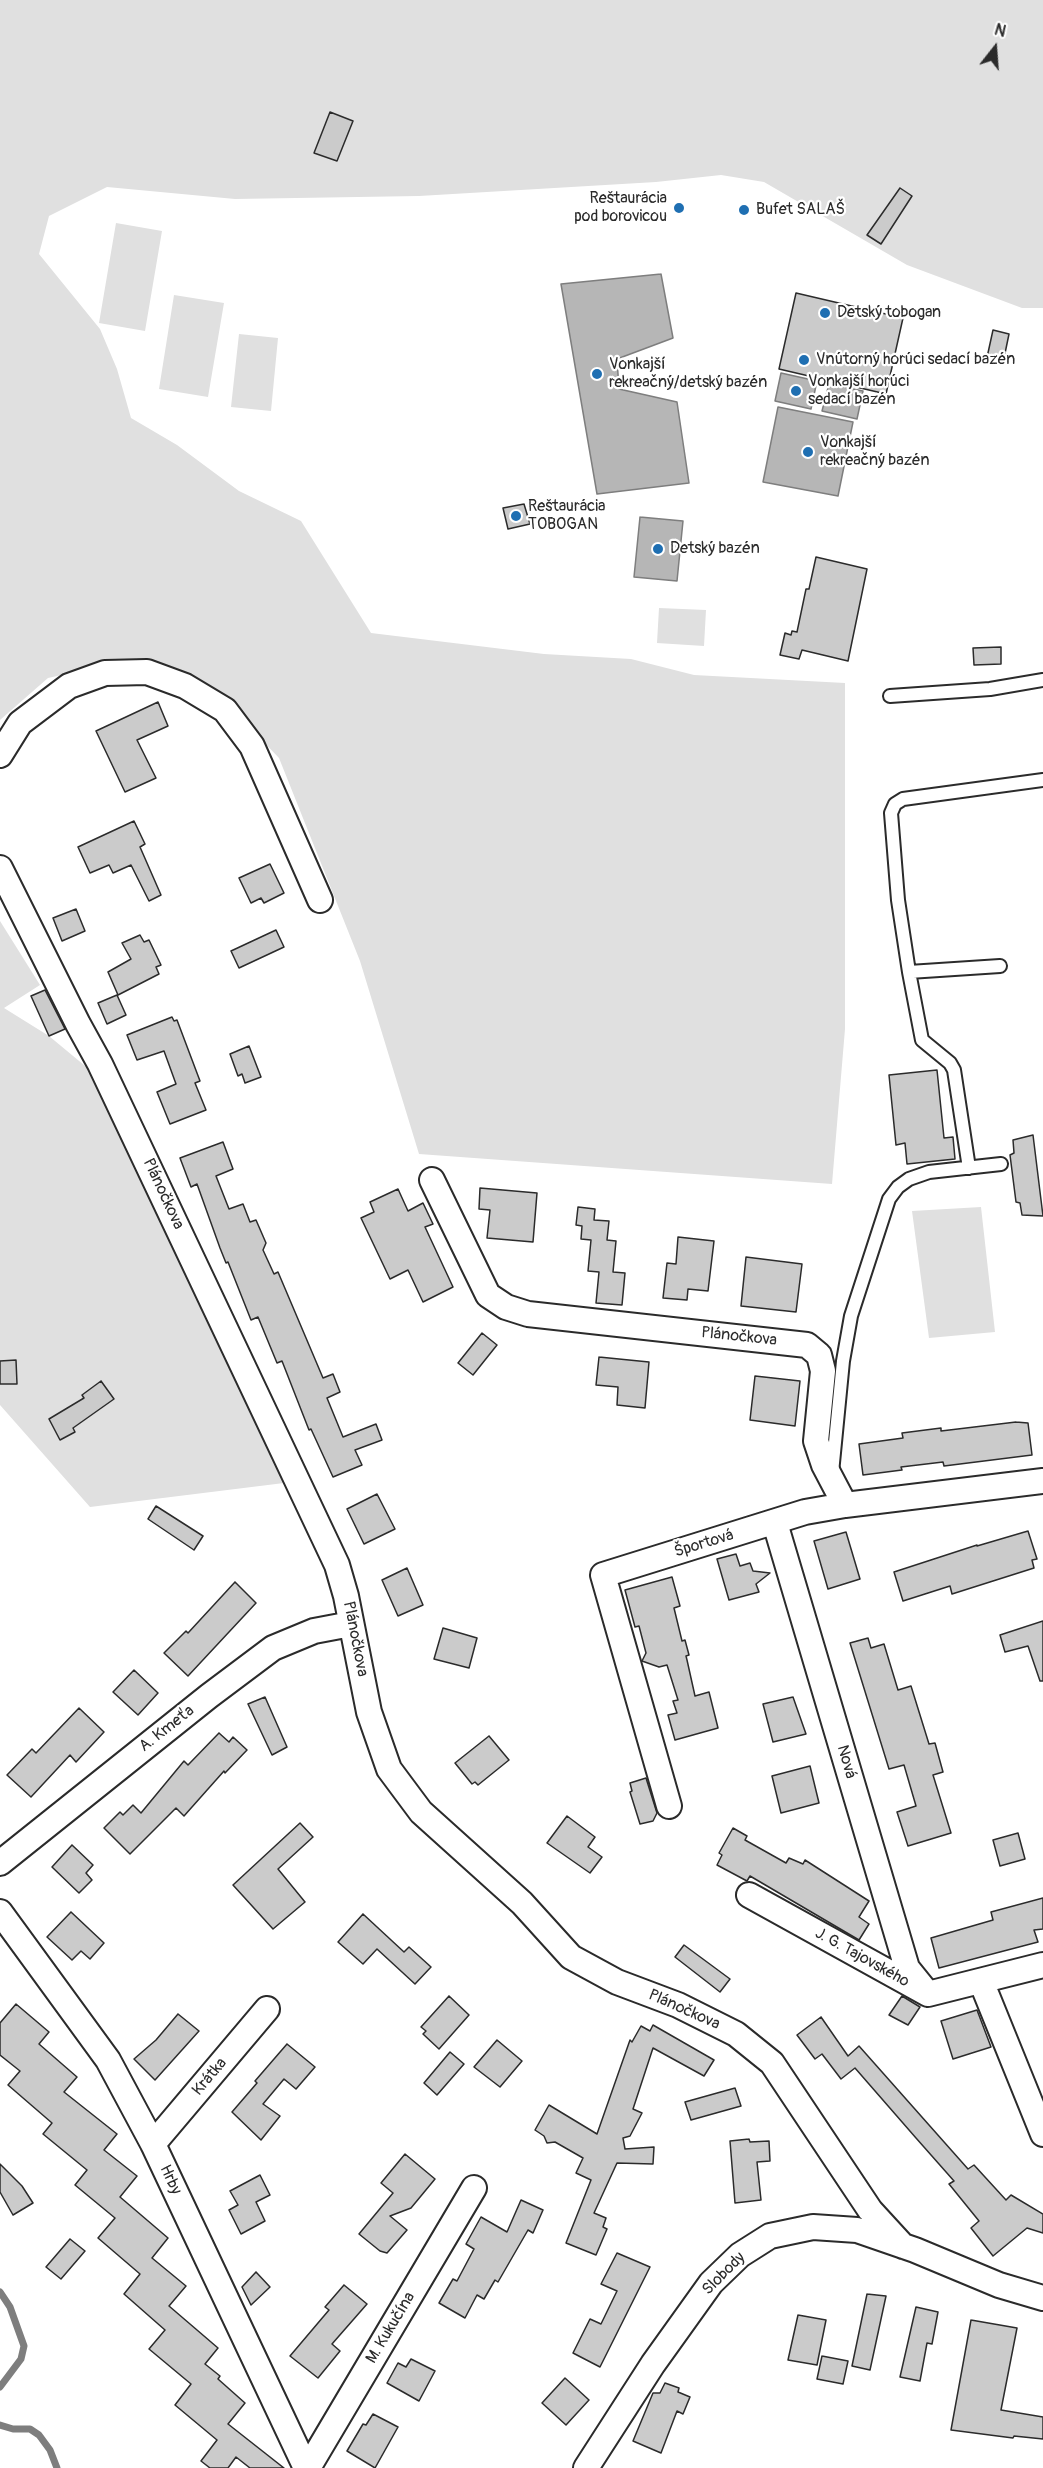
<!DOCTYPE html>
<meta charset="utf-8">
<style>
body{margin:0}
#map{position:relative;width:1043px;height:2468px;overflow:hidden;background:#fff;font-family:Pangolin,sans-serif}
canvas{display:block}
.north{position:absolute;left:965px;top:18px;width:60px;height:60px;-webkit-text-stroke:4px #fff;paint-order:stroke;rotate:17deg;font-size:16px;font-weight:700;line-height:24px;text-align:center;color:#2b2b2b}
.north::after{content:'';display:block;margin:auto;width:21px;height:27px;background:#2b2b2b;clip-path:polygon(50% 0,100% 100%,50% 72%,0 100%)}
</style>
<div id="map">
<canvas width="1043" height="2468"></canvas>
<div class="north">N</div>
</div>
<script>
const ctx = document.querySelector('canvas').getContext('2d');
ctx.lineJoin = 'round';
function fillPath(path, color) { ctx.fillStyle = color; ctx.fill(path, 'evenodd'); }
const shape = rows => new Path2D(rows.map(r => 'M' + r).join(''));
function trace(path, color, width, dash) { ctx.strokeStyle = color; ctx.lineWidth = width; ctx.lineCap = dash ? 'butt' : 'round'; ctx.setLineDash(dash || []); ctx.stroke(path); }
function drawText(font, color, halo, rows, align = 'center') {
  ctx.font = font + ' Pangolin,sans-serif'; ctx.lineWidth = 4.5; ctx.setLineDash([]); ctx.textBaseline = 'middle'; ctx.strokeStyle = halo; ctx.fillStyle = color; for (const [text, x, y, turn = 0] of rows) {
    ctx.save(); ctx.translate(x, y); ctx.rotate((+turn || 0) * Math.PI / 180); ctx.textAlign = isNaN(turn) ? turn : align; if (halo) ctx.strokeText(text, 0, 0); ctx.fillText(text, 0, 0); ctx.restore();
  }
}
const green = shape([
 [0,0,1043,0,1043,308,1022,308,907,265,764,182,721,175,656,182,419,196,235,199,107,187,49,216,39,254,100,329,117,369,131,418,177,445,239,491,301,521,371,633,544,654,631,659,694,675,845,683,845,1029,832,1184,419,1154,360,961,279,758,212,688,126,661,48,678,0,720],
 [116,223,162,231,145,331,99,323],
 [174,295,224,303,208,397,159,389],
 [239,334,278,338,271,411,231,407],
 [659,608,706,610,704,646,657,643],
 [0,921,40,985,4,1008,49,1036,96,1075,284,1483,90,1507,0,1405],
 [981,1207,995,1332,929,1338,912,1211]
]);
const water = shape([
 [661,274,673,338,617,359,619,389,677,402,689,483,597,494,561,284,661,274],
 [781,373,817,381,811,409,775,401,781,373],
 [829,384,863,391,857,419,822,411,829,384],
 [778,407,853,422,838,496,763,482,778,407],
 [640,517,683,521,677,581,634,577,640,517]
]);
const stream = shape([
 [0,2292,10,2307,24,2346,21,2359,0,2387],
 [0,2425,13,2429,30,2429,39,2435,50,2450,57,2468]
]);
const building = shape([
 [330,112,353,121,337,161,314,153,330,112],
 [900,188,912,196,881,244,867,235,900,188],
 [796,293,903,318,886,394,779,369,796,293],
 [993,330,1009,334,1003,363,986,362,993,330],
 [524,504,530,524,508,529,503,508,524,504],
 [816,557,867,569,848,661,802,650,799,659,780,655,785,633,791,635,792,631,797,632,806,589,809,589,816,557],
 [1001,647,1001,664,974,665,973,648,1001,647],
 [158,702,168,726,137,740,156,778,125,792,96,731,158,702],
 [134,821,145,844,140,847,161,895,149,901,131,865,113,873,109,865,90,873,78,847,134,821],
 [270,864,284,893,264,903,261,898,251,903,239,878,270,864],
 [76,909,85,931,62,941,53,918,76,909],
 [276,930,284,947,239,968,231,951,276,930],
 [140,935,144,942,149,940,161,965,156,967,159,974,118,995,108,972,131,959,122,943,140,935],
 [45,990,65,1029,49,1036,31,996,45,990],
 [117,995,126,1015,107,1024,98,1003,117,995],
 [172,1017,174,1021,177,1020,200,1081,195,1083,206,1110,170,1124,157,1092,176,1084,164,1051,137,1060,127,1035,172,1017],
 [249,1046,261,1077,245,1083,242,1074,238,1076,230,1054,249,1046],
 [937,1070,944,1138,953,1137,955,1159,907,1164,905,1143,896,1145,889,1075,937,1070],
 [1033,1135,1043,1216,1022,1215,1020,1203,1016,1202,1010,1155,1014,1153,1013,1140,1033,1135],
 [223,1142,233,1169,216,1176,229,1209,243,1204,250,1222,256,1220,266,1243,263,1250,274,1274,278,1272,323,1378,333,1374,340,1392,327,1398,343,1437,376,1424,382,1440,355,1450,362,1465,333,1477,311,1429,309,1430,282,1361,277,1363,258,1317,251,1320,228,1262,226,1263,220,1248,197,1184,191,1187,180,1158,223,1142],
 [480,1188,537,1193,533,1242,487,1238,490,1210,479,1209,480,1188],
 [398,1189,408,1211,423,1203,433,1224,425,1227,453,1287,423,1302,408,1270,390,1279,361,1218,374,1212,370,1202,398,1189],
 [578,1207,595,1209,594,1220,609,1221,607,1240,616,1241,613,1272,625,1273,622,1305,596,1303,599,1272,588,1271,591,1240,581,1239,582,1226,576,1225,578,1207],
 [678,1237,714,1241,708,1291,688,1289,687,1300,663,1298,667,1263,676,1264,678,1237],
 [746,1257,802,1264,796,1312,741,1306,746,1257],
 [482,1333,497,1345,473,1375,458,1363,482,1333],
 [599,1357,649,1362,645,1408,617,1405,618,1387,596,1385,599,1357],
 [16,1360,17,1384,0,1384,0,1361,16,1360],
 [755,1376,800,1381,795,1426,750,1420,755,1376],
 [101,1381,114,1399,73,1428,75,1432,60,1440,49,1419,84,1398,82,1395,101,1381],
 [1016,1422,1028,1423,1032,1455,944,1466,943,1462,901,1467,902,1470,863,1475,859,1444,903,1438,902,1433,941,1428,941,1431,1016,1422],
 [377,1494,395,1529,364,1544,347,1509,377,1494],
 [156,1506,203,1536,194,1550,148,1519,156,1506],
 [1028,1531,1037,1559,1032,1560,1034,1568,952,1594,950,1586,903,1601,894,1572,977,1545,977,1546,1028,1531],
 [846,1532,860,1579,828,1589,814,1541,846,1532],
 [736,1554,740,1566,750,1563,753,1571,770,1573,756,1584,759,1592,729,1600,717,1559,736,1554],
 [407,1568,423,1605,398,1616,382,1580,407,1568],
 [672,1577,680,1606,674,1608,682,1641,685,1640,689,1655,686,1656,687,1660,695,1696,709,1692,718,1728,675,1740,668,1715,677,1713,673,1701,678,1700,667,1665,659,1667,642,1661,646,1653,639,1626,635,1627,625,1590,672,1577],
 [235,1582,256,1603,188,1676,164,1653,186,1631,188,1633,235,1582],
 [1043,1621,1043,1681,1040,1681,1028,1646,1005,1652,1000,1635,1043,1621],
 [443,1628,477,1638,469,1668,434,1659,443,1628],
 [868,1638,871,1648,884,1644,898,1690,911,1686,929,1744,935,1743,943,1772,933,1775,951,1833,908,1846,897,1812,916,1806,904,1765,889,1769,850,1643,868,1638],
 [134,1670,158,1693,138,1715,113,1692,134,1670],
 [265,1697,287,1747,272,1755,248,1704,265,1697],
 [793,1697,806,1734,773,1742,763,1704,793,1697],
 [79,1708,104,1732,76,1762,70,1755,31,1797,7,1775,32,1749,36,1753,79,1708],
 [219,1733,229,1742,233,1737,247,1750,225,1773,224,1771,184,1816,176,1808,130,1854,104,1828,120,1812,123,1815,133,1805,141,1813,184,1761,188,1765,219,1733],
 [489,1736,509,1760,478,1785,475,1782,472,1784,455,1763,489,1736],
 [810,1766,819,1803,781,1813,772,1776,810,1766],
 [646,1778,657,1813,653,1821,640,1824,630,1792,632,1791,630,1783,646,1778],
 [567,1816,595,1837,588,1847,602,1857,590,1873,547,1843,567,1816],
 [300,1823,313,1837,278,1869,305,1902,273,1929,233,1885,300,1823],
 [733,1828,747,1836,745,1840,786,1863,789,1858,803,1864,805,1860,869,1901,859,1917,869,1924,859,1940,750,1876,747,1881,717,1865,722,1855,719,1853,733,1828],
 [1018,1833,1025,1859,1000,1866,993,1840,1018,1833],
 [72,1845,93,1865,86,1873,92,1880,79,1893,52,1867,72,1845],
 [1043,1898,1043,1929,1034,1930,1038,1942,939,1968,931,1938,993,1920,991,1912,1043,1898],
 [71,1912,104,1943,90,1959,81,1951,72,1960,47,1937,71,1912],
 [363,1914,404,1952,409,1947,431,1967,415,1984,377,1949,363,1964,338,1942,363,1914],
 [684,1945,730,1979,720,1992,675,1957,684,1945],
 [449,1996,469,2015,439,2049,423,2034,426,2031,421,2027,449,1996],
 [902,1996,920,2007,908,2025,889,2015,902,1996],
 [16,2004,49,2032,39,2044,77,2077,64,2092,117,2134,104,2150,137,2176,120,2197,168,2238,152,2258,186,2286,169,2306,218,2348,205,2364,220,2376,218,2379,245,2403,228,2424,284,2468,250,2468,236,2457,228,2468,210,2468,201,2461,217,2440,175,2405,191,2384,149,2349,165,2330,124,2294,140,2274,98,2238,115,2218,75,2185,87,2170,43,2134,52,2123,8,2085,20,2071,0,2055,0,2023,16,2004],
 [977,2010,991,2047,953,2059,941,2021,977,2010],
 [178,2014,199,2031,155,2080,134,2059,156,2040,178,2014],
 [821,2017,848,2056,859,2046,968,2169,974,2165,1006,2200,1011,2195,1043,2214,1043,2233,1027,2228,993,2256,971,2228,979,2221,949,2184,954,2181,916,2138,855,2068,841,2079,822,2054,815,2059,797,2035,821,2017],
 [653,2025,714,2060,704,2076,653,2048,633,2109,642,2113,630,2136,623,2138,625,2149,654,2147,653,2164,617,2163,594,2213,606,2218,603,2227,607,2229,596,2255,566,2243,591,2180,576,2173,583,2158,555,2142,547,2143,544,2136,535,2130,549,2105,597,2134,630,2040,632,2042,641,2026,650,2031,653,2025],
 [497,2040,522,2061,500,2087,474,2067,497,2040],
 [287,2044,315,2067,296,2089,284,2079,263,2104,280,2116,261,2140,232,2112,257,2083,255,2081,287,2044],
 [450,2052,464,2064,437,2095,424,2083,450,2052],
 [735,2088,741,2106,691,2120,685,2102,735,2088],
 [749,2139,750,2142,769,2141,770,2161,757,2162,761,2200,735,2203,730,2141,749,2139],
 [405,2154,435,2179,411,2208,390,2216,407,2230,387,2253,380,2251,359,2234,393,2193,381,2183,405,2154],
 [0,2164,22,2186,33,2203,13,2215,0,2192,0,2164],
 [260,2175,270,2195,256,2202,265,2221,241,2234,229,2210,238,2205,230,2191,260,2175],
 [521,2200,543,2210,533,2233,528,2230,498,2282,495,2280,484,2299,477,2295,465,2318,439,2303,453,2279,457,2281,474,2249,466,2244,481,2217,507,2232,521,2200],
 [70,2239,85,2251,61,2279,46,2267,70,2239],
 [617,2253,650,2267,600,2367,573,2353,590,2319,601,2324,617,2291,601,2284,617,2253],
 [256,2272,270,2287,251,2305,242,2287,256,2272],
 [344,2285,367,2304,332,2344,340,2351,318,2378,290,2356,329,2310,325,2307,344,2285],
 [867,2294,886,2296,870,2370,852,2366,867,2294],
 [916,2307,938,2312,932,2344,927,2343,920,2381,900,2377,916,2307],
 [798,2315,826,2320,817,2365,788,2360,798,2315],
 [971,2320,1017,2328,1001,2410,1043,2417,1043,2439,1014,2436,1013,2438,951,2430,971,2320],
 [822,2356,848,2361,843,2384,817,2379,822,2356],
 [411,2359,435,2371,419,2401,387,2383,398,2363,406,2367,411,2359],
 [565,2378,589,2400,566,2425,542,2403,565,2378],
 [665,2383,679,2388,678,2392,690,2397,683,2414,677,2411,661,2453,633,2441,653,2393,660,2393,665,2383],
 [373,2414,398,2427,375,2468,347,2451,363,2424,366,2425,373,2414]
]);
const lane = shape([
 [890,696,990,689,1043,680],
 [1000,966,909,972,898,900,891,813,895,804,903,799,1043,780],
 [909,972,922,1040,950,1063,954,1070,969,1168],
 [832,1473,843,1361,851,1316,889,1199,898,1187,909,1179,929,1172,1001,1164]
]);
const street = shape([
 [0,755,20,723,69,686,105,673,147,672,185,686,225,710,252,746,320,900],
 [0,868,78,1024,100,1064,337,1565,346,1596,369,1712,389,1769,421,1812,522,1903,571,1957,617,1982,678,2005,736,2034,772,2063,870,2210,903,2246],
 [432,1180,488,1295,506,1307,528,1314,807,1345,819,1355,823,1371,816,1441,824,1465,845,1505],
 [775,1523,907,1968,928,1994],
 [669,1806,603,1575,805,1512,845,1505,1043,1481],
 [0,1863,209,1696,273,1648,314,1631,351,1624],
 [749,1895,928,1994,1043,1965],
 [0,1912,108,2060,153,2144,306,2468],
 [981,1981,1043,2134],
 [153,2144,267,2009],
 [308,2468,474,2188],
 [586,2468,653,2364,711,2283,740,2255,770,2236,813,2227,857,2230,915,2250,999,2285,1043,2298]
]);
const markers = [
 [679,208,6,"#1f6fb2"],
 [744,210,6,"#1f6fb2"],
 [825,313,6,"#1f6fb2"],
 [804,360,6,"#1f6fb2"],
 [597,374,6,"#1f6fb2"],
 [796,391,6,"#1f6fb2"],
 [808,452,6,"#1f6fb2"],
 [516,516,6,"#1f6fb2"],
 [658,549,6,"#1f6fb2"]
];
const poiNames = [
 ["Reštaurácia",667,199,"right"],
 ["pod borovicou",667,217,"right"],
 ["Bufet SALAŠ",756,210],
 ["Detský tobogan",837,313],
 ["Vnútorný horúci sedací bazén",816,360],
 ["Vonkajší",609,365],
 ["rekreačný/detský bazén",609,383],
 ["Vonkajší horúci",808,382],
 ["sedací bazén",808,400],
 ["Vonkajší",820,443],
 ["rekreačný bazén",820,461],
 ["Reštaurácia",528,507],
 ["TOBOGAN",528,525],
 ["Detský bazén",670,549]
];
const streetNames = [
 ["Plánočkova",163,1194,65],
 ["Plánočkova",739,1337,6],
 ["Športová",704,1544,-17],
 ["Plánočkova",355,1639,79],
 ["A. Kmeťa",167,1729,-38],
 ["Nová",846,1762,74],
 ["J. G. Tajovského",862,1958,29],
 ["Plánočkova",684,2010,24],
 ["Krátka",210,2077,-50],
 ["Hrby",170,2180,65],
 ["Slobody",724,2274,-45],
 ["M. Kukučína",391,2328,-59]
];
fillPath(green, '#e0e0e0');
fillPath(water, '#b6b6b6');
trace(water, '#7e7e7e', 1.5);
trace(stream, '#7e7e7e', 7);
fillPath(building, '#cbcbcb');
trace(building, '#2b2b2b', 1.5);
trace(lane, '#2b2b2b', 16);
trace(street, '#2b2b2b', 28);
trace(lane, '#fff', 12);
trace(street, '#fff', 24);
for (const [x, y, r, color] of markers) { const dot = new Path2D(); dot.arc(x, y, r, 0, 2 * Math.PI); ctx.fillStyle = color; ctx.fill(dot); trace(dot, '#fff', 2); }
drawText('16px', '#2b2b2b', '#fff', poiNames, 'left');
drawText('16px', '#2b2b2b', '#fff', streetNames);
</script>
